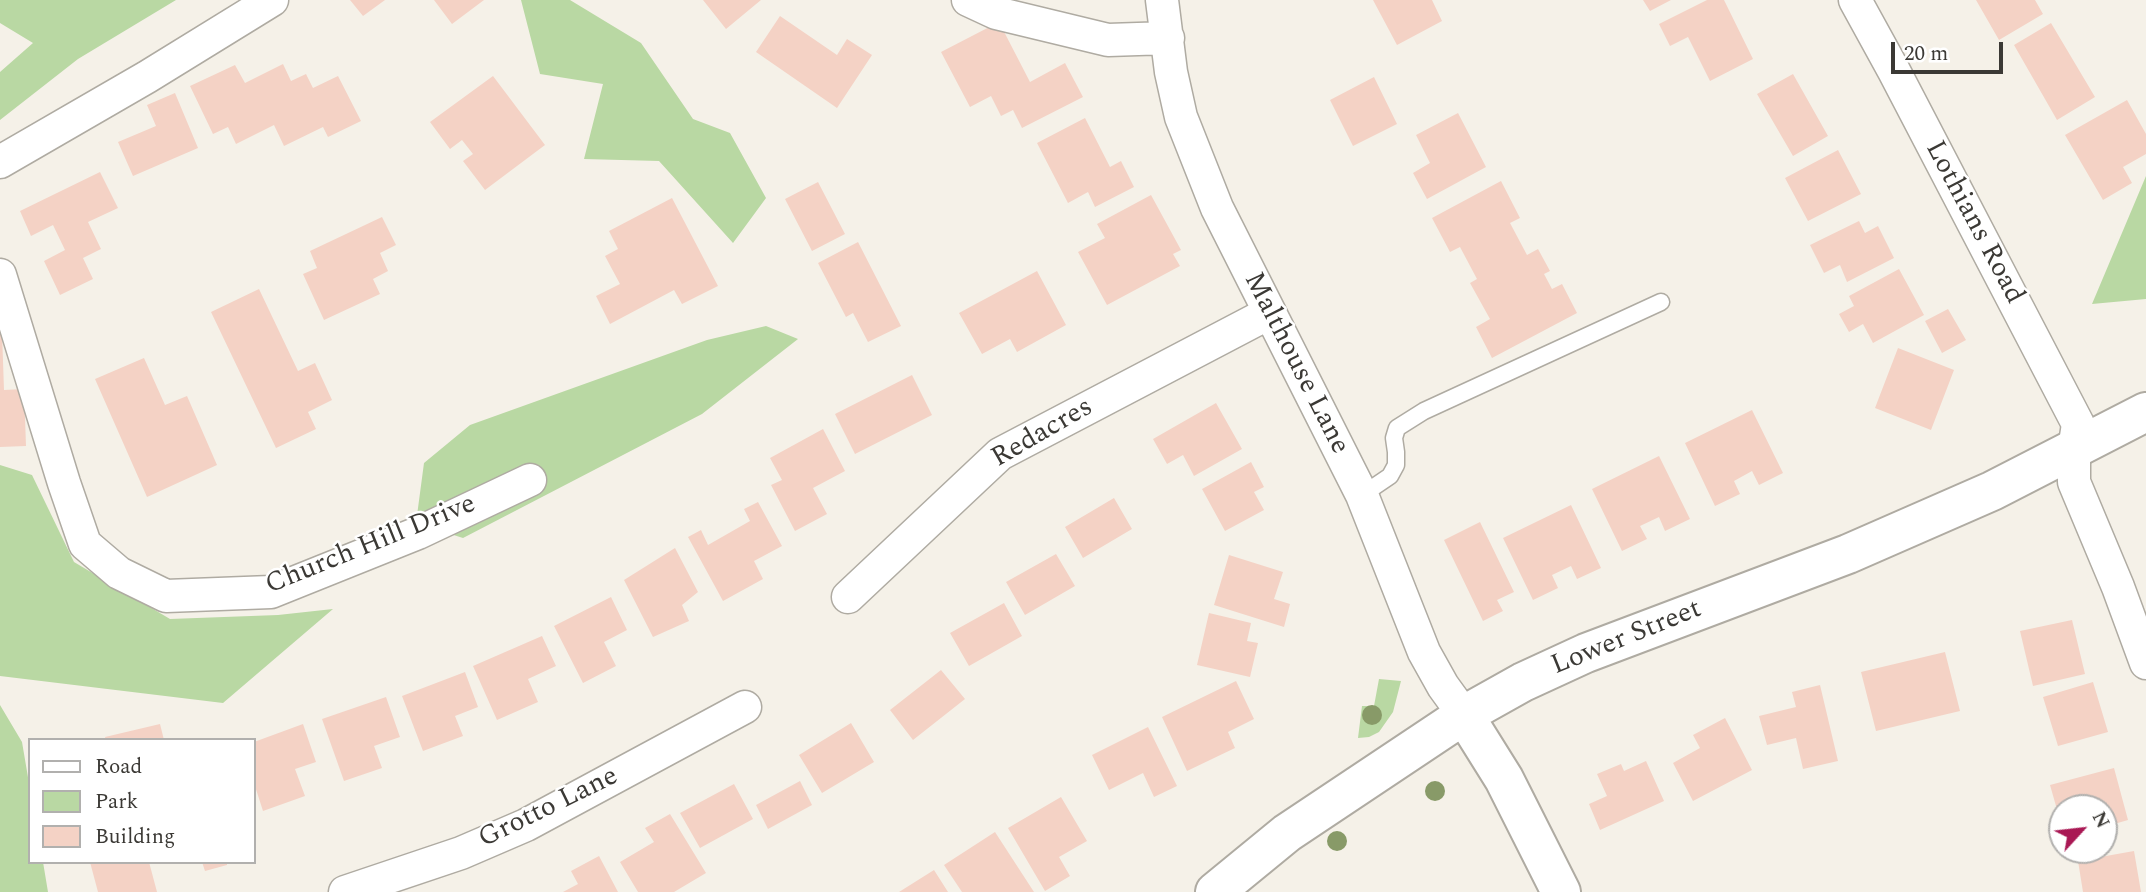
<!DOCTYPE html>
<style>
body{margin:0}
#map{position:relative;width:2146px;height:892px;overflow:hidden;background:#f5f1e8;font-family:Spectral,serif}
canvas{display:block}
.legend{position:absolute;left:28px;top:738px;width:228px;height:126px;box-sizing:border-box;background:#fff;border:2px solid #b1b0ae;margin:0;padding:9px 12px;list-style:none;font-size:21px;color:#3b3935}
.legend li{display:flex;align-items:center;gap:14px;height:35px}
.legend b{width:35px;border:2px solid #b1b0ae}
.north{position:absolute;left:2048px;top:794px;width:70px;height:70px;box-sizing:border-box;background:#fff;border:2px solid #b1b0ae;border-radius:50%;rotate:63deg;font-size:19px;font-weight:700;line-height:28px;text-align:center;color:#3b3935}
.north::after{content:'';display:block;margin:auto;width:24px;height:32px;background:#a91854;clip-path:polygon(50% 0,100% 100%,50% 72%,0 100%)}
.scale{position:absolute;left:1891px;top:42px;width:112px;height:32px;box-sizing:border-box;border:4px solid #3b3935;border-top:0;padding-left:9px;font-size:21px;line-height:24px;white-space:nowrap;color:#3b3935;-webkit-text-stroke:5px #fff;paint-order:stroke}
</style>
<div id="map">
<canvas width="2146" height="892"></canvas>
<ul class="legend">
<li><b style="height:9px;background:#fff"></b>Road</li>
<li><b style="height:19px;background:#b9d8a3"></b>Park</li>
<li><b style="height:19px;background:#f4d2c5"></b>Building</li>
</ul>
<div class="north">N</div>
<div class="scale">20 m</div>
</div>
<script>
const ctx = document.querySelector('canvas').getContext('2d');
ctx.lineJoin = 'round';
function fillPath(path, color) { ctx.fillStyle = color; ctx.fill(path, 'evenodd'); }
const shape = rows => new Path2D(rows.map(r => 'M' + r).join(''));
function trace(path, color, width, dash) { ctx.strokeStyle = color; ctx.lineWidth = width; ctx.lineCap = dash ? 'butt' : 'round'; ctx.setLineDash(dash || []); ctx.stroke(path); }
function drawText(font, color, halo, rows, align = 'center') {
  ctx.font = font + ' Spectral,serif'; ctx.lineWidth = 5; ctx.setLineDash([]); ctx.textBaseline = 'middle'; ctx.strokeStyle = halo; ctx.fillStyle = color; for (const [text, x, y, turn = 0] of rows) {
    ctx.save(); ctx.translate(x, y); ctx.rotate((+turn || 0) * Math.PI / 180); ctx.textAlign = isNaN(turn) ? turn : align; if (halo) ctx.strokeText(text, 0, 0); ctx.fillText(text, 0, 0); ctx.restore();
  }
}
const green = shape([
 [0,0,176,0,78,59,0,120,0,72,33,43,0,23],
 [521,0,570,0,641,43,693,119,730,133,766,198,733,243,659,161,584,159,603,84,540,74],
 [2146,176,2146,299,2092,304],
 [766,326,798,339,702,414,463,538,416,523,424,463,470,425,707,340],
 [0,465,32,475,74,562,170,619,278,615,333,609,223,703,0,676],
 [1379,679,1401,681,1393,712,1379,732,1369,737,1358,738,1362,706,1374,706],
 [0,705,22,742,30,789,30,862,43,862,48,892,0,892]
]);
const building = shape([
 [350,0,385,0,363,16],
 [434,0,484,0,452,24],
 [703,0,761,0,726,29],
 [1373,0,1432,0,1442,21,1397,45],
 [1643,0,1671,0,1650,11],
 [1707,0,1724,0,1753,59,1710,81,1688,37,1670,46,1659,24],
 [1976,0,2035,0,2043,14,1999,40],
 [780,16,837,55,847,39,872,55,837,108,756,52],
 [999,22,1030,82,1065,63,1083,97,1022,128,1013,110,1001,116,991,96,970,107,941,52],
 [2051,23,2095,97,2057,120,2014,45],
 [283,64,291,81,306,74,313,88,338,76,361,121,328,137,323,127,284,146,274,125,236,144,228,127,213,134,190,86,235,65,245,83],
 [1793,74,1828,136,1793,156,1757,94],
 [493,76,545,145,485,190,463,161,473,154,462,140,450,149,430,122],
 [1374,77,1397,124,1353,146,1330,100],
 [175,93,198,148,133,176,118,142,156,126,147,105],
 [2127,100,2146,134,2146,154,2123,167,2132,183,2103,200,2065,135],
 [1458,113,1486,167,1427,199,1413,173,1430,163,1416,135],
 [1085,118,1110,167,1121,161,1134,187,1095,207,1088,192,1068,203,1037,143],
 [1838,150,1861,194,1808,221,1785,178],
 [100,172,118,208,88,222,101,249,83,258,93,279,60,295,44,261,65,250,53,225,31,236,20,211],
 [1501,181,1520,218,1510,223,1527,255,1538,249,1550,271,1544,274,1552,289,1562,284,1577,313,1492,358,1476,327,1490,319,1470,283,1477,279,1460,247,1450,252,1432,218],
 [818,182,845,234,812,251,785,199],
 [1151,195,1181,250,1173,254,1180,266,1107,305,1078,252,1105,238,1097,224],
 [672,198,718,286,682,304,674,290,610,324,596,296,620,284,605,256,618,249,609,231],
 [382,217,396,245,380,253,388,271,373,279,380,294,324,320,303,274,317,268,310,251],
 [1859,221,1865,233,1878,226,1894,258,1847,282,1840,265,1824,273,1810,245],
 [858,242,901,326,868,342,853,313,846,317,818,263],
 [1899,269,1924,315,1873,343,1863,324,1849,332,1839,314,1854,306,1849,296],
 [1037,271,1066,325,1017,352,1010,339,982,354,959,313],
 [259,289,298,371,315,363,332,400,308,412,316,429,276,448,211,312],
 [1948,309,1966,340,1942,353,1925,321],
 [0,332,2,332,4,390,24,389,26,446,0,447],
 [1898,348,1954,370,1931,430,1875,408],
 [144,358,165,405,187,396,217,465,147,497,95,379],
 [912,375,932,415,855,454,835,414],
 [1216,403,1242,449,1194,476,1183,455,1167,464,1153,439],
 [1752,410,1783,473,1759,485,1752,471,1734,481,1740,494,1715,506,1685,443],
 [823,429,845,471,813,488,827,514,795,531,771,485,782,480,770,458],
 [1659,456,1690,519,1665,531,1659,517,1640,526,1647,539,1622,551,1592,489],
 [1251,462,1264,487,1254,492,1264,510,1225,531,1202,489],
 [1114,498,1132,529,1083,558,1065,527],
 [758,502,782,546,754,561,763,579,723,601,688,537,701,530,708,545,750,521,744,509],
 [1571,505,1601,568,1577,579,1571,566,1552,575,1558,588,1533,600,1503,538],
 [1480,522,1514,592,1497,600,1503,611,1483,621,1444,540],
 [675,548,698,592,682,605,689,621,653,637,624,580],
 [1056,554,1075,586,1025,615,1006,582],
 [1229,555,1283,572,1274,599,1290,604,1284,627,1214,605],
 [611,597,627,630,604,642,616,666,583,683,554,626],
 [1004,603,1022,636,969,666,950,633],
 [1209,613,1251,623,1247,641,1258,643,1250,677,1197,665],
 [2072,620,2085,674,2033,686,2020,631],
 [542,636,556,666,528,679,538,702,497,720,473,666],
 [1945,652,1960,711,1876,731,1861,672],
 [941,670,965,699,913,740,890,710],
 [465,672,478,707,455,716,463,736,423,751,402,696],
 [1236,681,1254,719,1228,732,1235,748,1187,771,1162,717],
 [2093,682,2108,732,2058,746,2043,697],
 [1820,685,1838,761,1803,769,1796,738,1767,745,1759,716,1796,707,1792,692],
 [386,697,400,737,374,746,382,768,344,781,322,719],
 [1725,718,1752,770,1693,801,1673,763,1700,748,1693,735],
 [851,723,874,762,822,793,799,755],
 [160,724,164,740,106,740,105,737],
 [303,724,316,762,295,769,305,796,263,811,254,783,254,742],
 [1148,727,1177,786,1154,797,1143,773,1109,790,1092,755],
 [1646,761,1664,801,1600,830,1589,804,1607,796,1597,774,1621,764,1624,771],
 [2114,768,2128,820,2104,827,2104,808,2062,808,2062,812,2058,813,2050,785],
 [800,781,812,805,768,829,756,805],
 [734,784,753,819,700,848,680,813],
 [1061,797,1087,841,1059,857,1070,876,1045,891,1008,828],
 [670,814,706,873,674,892,638,892,620,862,654,842,645,828],
 [995,832,1034,892,962,892,944,865],
 [2134,851,2141,892,2083,892,2078,861],
 [599,856,618,892,563,892,578,884,571,871],
 [90,862,149,862,157,892,98,892],
 [202,862,227,862,227,865,205,871],
 [934,870,948,892,899,892]
]);
const service = shape([
 [1362,495,1390,476,1396,465,1396,452,1394,438,1397,428,1424,411,1661,302]
]);
const minor = shape([
 [968,0,996,13,1108,40,1168,38],
 [1162,0,1171,72,1181,117,1217,208,1362,495,1424,652,1443,686,1464,715],
 [1855,0,1894,71,2078,424,2074,450,2074,482,2118,587,2146,663],
 [0,162,147,77,272,0],
 [0,275,64,483,85,544,119,573,166,596,271,592,418,533,530,480],
 [848,597,1000,454,1269,313],
 [345,892,461,853,526,825,745,707]
]);
const tertiary = shape([
 [1464,715,1504,779,1561,892],
 [1215,892,1287,833,1464,715,1523,682,1586,653,1848,554,1992,491,2146,412]
]);
const trees = [
 [1372,715],
 [1435,791],
 [1337,841]
];
const streetNames = [
 ["Lothians Road",1973,223,62],
 ["Malthouse Lane",1295,364,63],
 ["Redacres",1043,434,-30],
 ["Church Hill Drive",371,546,-22],
 ["Lower Street",1627,639,-22],
 ["Grotto Lane",549,809,-26]
];
fillPath(green, '#b9d8a3');
fillPath(building, '#f4d2c5');
trace(service, '#afaba2', 19);
trace(minor, '#afaba2', 35);
trace(tertiary, '#afaba2', 42);
trace(service, '#fff', 16);
trace(minor, '#fff', 32);
trace(tertiary, '#fff', 38);
ctx.fillStyle = '#889a68';
for (const [x, y] of trees) { ctx.beginPath(); ctx.arc(x, y, 10, 0, 2 * Math.PI); ctx.fill(); }
drawText('28px', '#3b3935', '#fff', streetNames);
</script>
